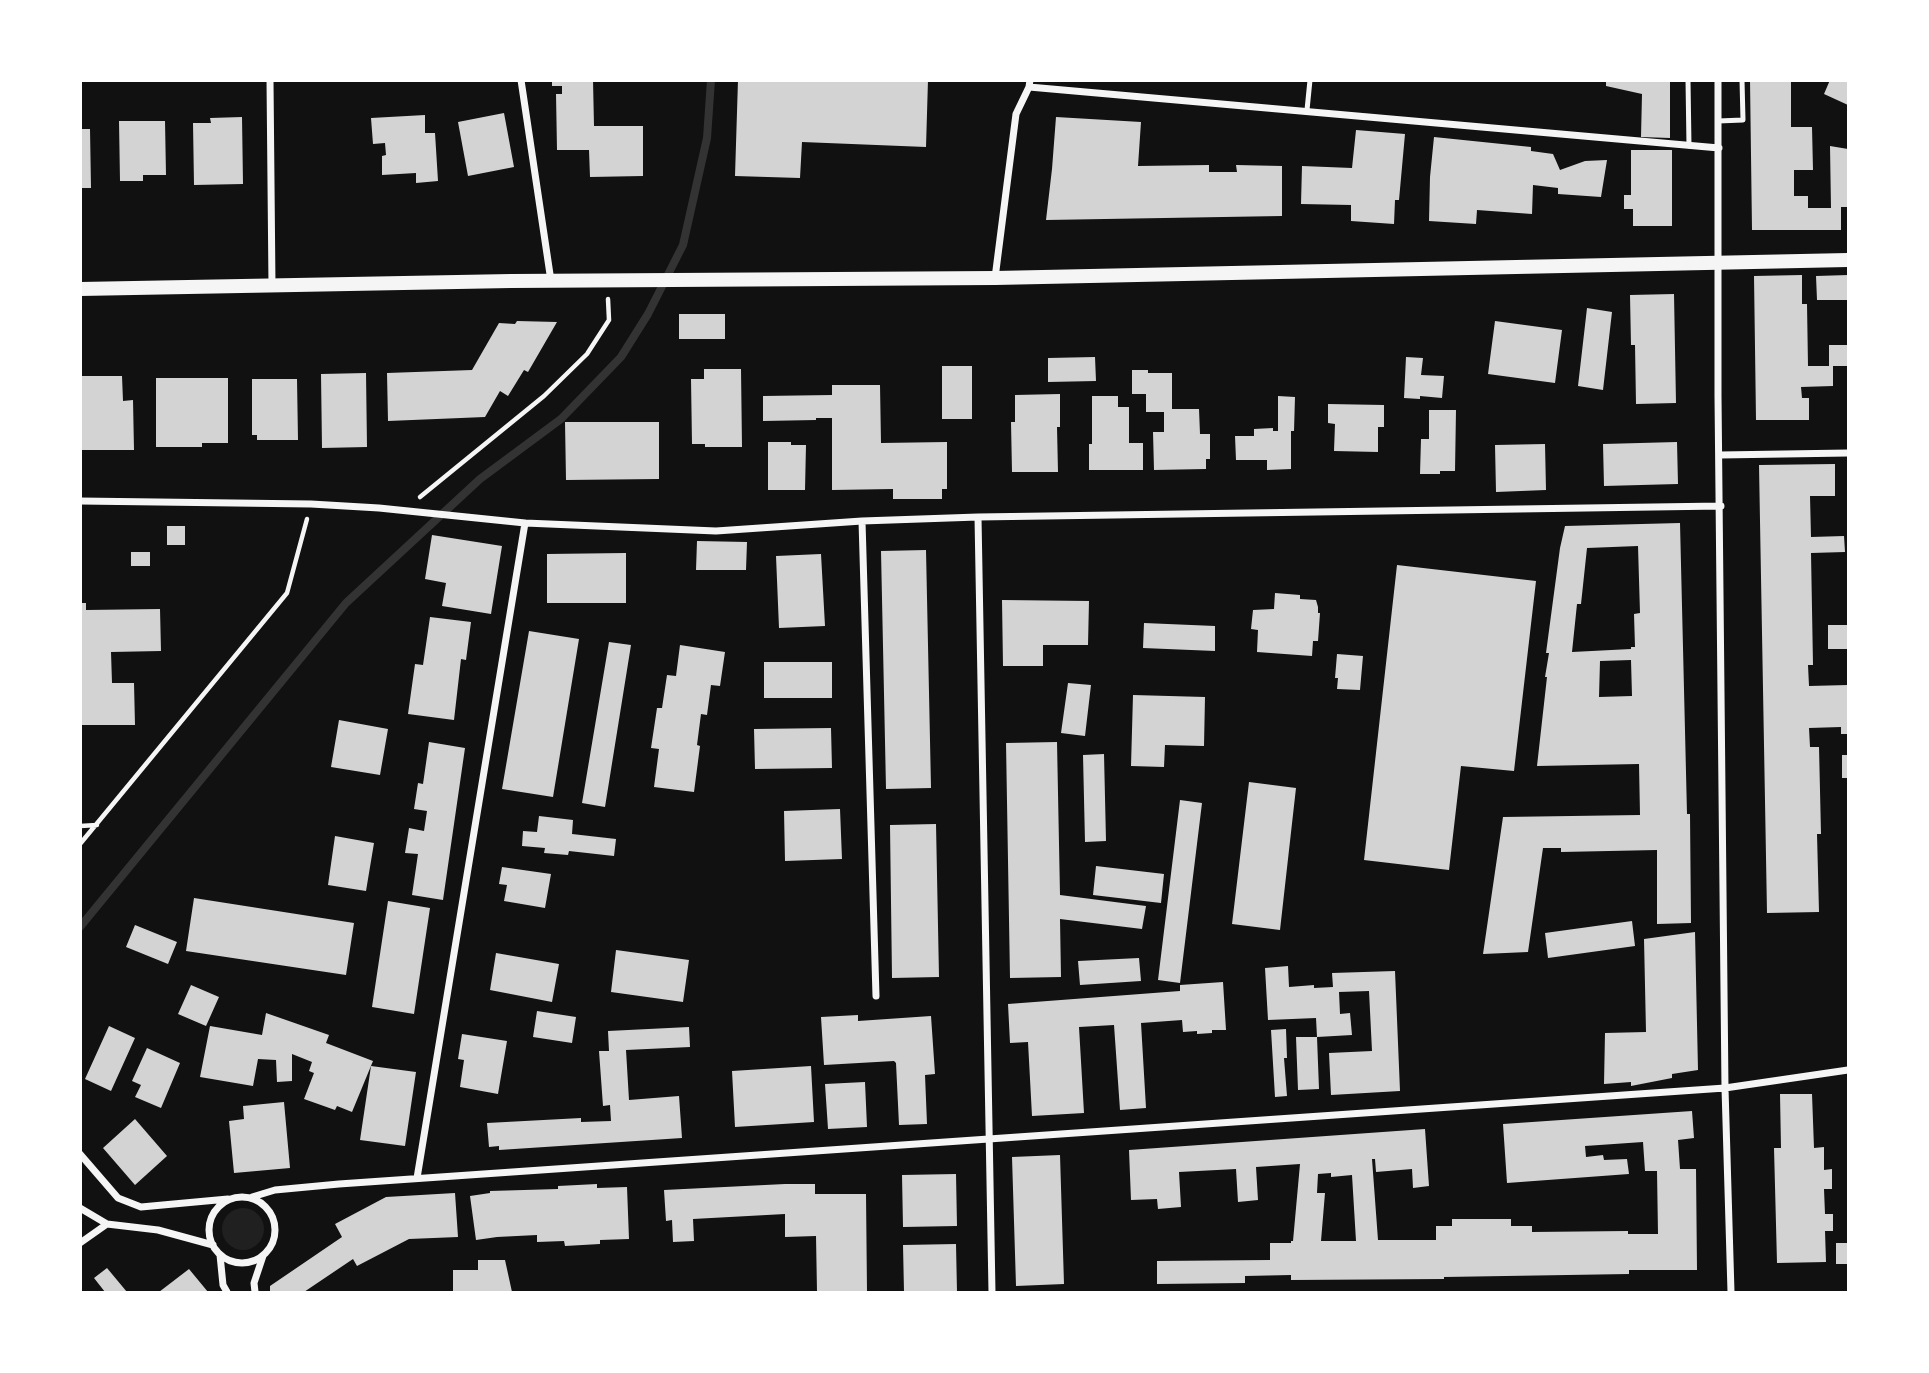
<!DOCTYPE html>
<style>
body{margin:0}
#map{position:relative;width:1929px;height:1373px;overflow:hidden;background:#111;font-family:"Sofia Sans Condensed",sans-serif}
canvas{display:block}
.frame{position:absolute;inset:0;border:82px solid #fff;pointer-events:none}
</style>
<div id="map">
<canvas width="1929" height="1373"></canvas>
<div class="frame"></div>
</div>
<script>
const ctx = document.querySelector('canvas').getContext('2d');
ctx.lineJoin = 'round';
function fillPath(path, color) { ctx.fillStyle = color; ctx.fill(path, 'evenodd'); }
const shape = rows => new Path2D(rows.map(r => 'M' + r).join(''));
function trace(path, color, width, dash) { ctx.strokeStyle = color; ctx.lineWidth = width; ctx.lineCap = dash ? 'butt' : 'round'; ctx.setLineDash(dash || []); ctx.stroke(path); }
const green = shape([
 '222 1229a21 21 0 1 1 42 0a21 21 0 1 1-42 0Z'
]);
const stream = shape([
 [80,927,346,603,480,479,561,419,621,357,648,314,683,245,707,138,711,80]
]);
const building = shape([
 [552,80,593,80,594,126,643,126,643,176,590,177,589,150,557,150,556,94,562,94,562,86,552,86],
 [738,80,928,80,926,147,802,142,800,178,735,176],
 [1606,80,1670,80,1670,138,1641,137,1642,94,1606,86],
 [1750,80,1791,80,1791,127,1812,127,1813,170,1794,170,1794,196,1808,196,1808,208,1831,208,1830,146,1848,149,1848,207,1841,207,1841,230,1752,230],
 [1830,80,1848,80,1848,105,1824,94],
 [504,113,514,167,468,176,458,122],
 [425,115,425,133,435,133,438,181,416,183,416,173,382,175,382,156,386,155,385,143,373,144,371,118],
 [242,117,243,184,194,185,193,123,211,123,210,118],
 [1056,117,1141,122,1138,166,1209,165,1209,172,1237,172,1236,165,1282,166,1282,216,1046,220,1052,169],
 [119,121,165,121,166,175,143,175,143,181,120,181],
 [80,129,90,129,91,188,80,188],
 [1356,130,1405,134,1399,200,1395,200,1394,224,1351,221,1351,205,1301,204,1302,166,1352,168],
 [1434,137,1531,147,1531,151,1553,154,1560,170,1585,161,1607,160,1601,197,1558,194,1558,188,1533,185,1532,214,1477,210,1476,224,1429,221,1430,177],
 [1631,150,1672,150,1672,226,1633,226,1633,209,1624,209,1624,195,1631,195],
 [1802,275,1802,304,1807,304,1808,366,1829,366,1829,345,1848,345,1848,366,1833,366,1833,386,1801,387,1802,398,1809,398,1809,420,1756,420,1754,276],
 [1848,275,1848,300,1817,300,1816,276],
 [1674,294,1676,403,1636,404,1635,345,1631,345,1630,295],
 [1587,308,1612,312,1603,390,1578,386],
 [679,314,725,314,725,339,679,339],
 [517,321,557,322,528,372,524,370,508,396,500,391,485,417,388,421,387,373,472,370,499,323,515,324],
 [1495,321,1562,330,1555,383,1488,374],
 [1095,357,1096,381,1048,382,1048,358],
 [1406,357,1423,358,1421,375,1444,376,1442,398,1420,396,1420,399,1404,398],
 [942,366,972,366,972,419,942,419],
 [704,369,741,369,742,447,705,447,705,444,692,444,691,379,704,379],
 [1132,370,1148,370,1148,373,1172,373,1172,409,1199,409,1200,434,1210,434,1210,459,1206,459,1206,469,1154,470,1153,432,1164,432,1164,412,1146,412,1146,394,1132,394],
 [366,373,367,447,322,448,321,374],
 [80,376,122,376,123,401,133,400,134,450,80,450],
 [156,378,228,378,228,443,202,443,202,447,156,447],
 [252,379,297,379,298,440,257,440,257,435,252,435],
 [832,385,880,385,881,443,947,442,947,489,942,489,942,499,893,499,893,489,832,490,832,418,816,418,816,420,763,421,763,396,832,395],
 [1060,394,1060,427,1057,427,1058,472,1012,472,1011,422,1015,422,1015,395],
 [1092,396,1118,396,1118,407,1129,407,1129,443,1143,443,1143,470,1089,470,1089,444,1092,444],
 [1278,396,1295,397,1294,431,1291,431,1291,469,1267,470,1267,460,1236,460,1235,436,1254,436,1254,429,1273,428,1273,431,1278,431],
 [1328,404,1384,405,1384,427,1378,427,1378,452,1334,451,1335,424,1328,423],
 [1429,410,1456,410,1455,471,1440,471,1440,474,1420,474,1421,439,1429,439],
 [565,422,659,422,659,479,566,480],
 [768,442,791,442,791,445,806,445,805,490,768,490],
 [1677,442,1678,484,1604,486,1603,444],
 [1545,444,1546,490,1496,492,1495,445],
 [1835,464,1835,496,1810,496,1811,537,1844,536,1845,552,1811,553,1813,665,1808,665,1809,686,1848,685,1848,734,1841,734,1841,727,1809,728,1810,747,1819,747,1821,834,1817,834,1819,912,1767,913,1759,465],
 [1680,523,1687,814,1690,814,1691,923,1657,924,1657,850,1561,852,1561,848,1543,848,1528,952,1483,954,1503,817,1640,815,1639,764,1537,766,1547,677,1545,677,1549,653,1546,653,1560,548,1565,526],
 [1638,546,1640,613,1634,614,1635,647,1631,647,1631,649,1572,652,1577,604,1581,604,1587,548],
 [1631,660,1632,696,1599,697,1600,661],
 [167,526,185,526,185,545,167,545],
 [432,535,502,546,491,614,442,606,446,583,425,579],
 [697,541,747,542,746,570,696,570],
 [926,550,931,788,886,789,881,551],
 [131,552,150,552,150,566,131,566],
 [626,553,626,603,547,603,547,554],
 [821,554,825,626,779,628,776,556],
 [1397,565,1536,581,1514,771,1461,766,1449,870,1364,860],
 [1275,593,1300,595,1300,599,1316,600,1318,607,1318,613,1320,613,1318,641,1313,641,1312,656,1257,652,1258,630,1251,629,1253,610,1274,609],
 [1002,600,1089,601,1088,645,1043,645,1043,666,1003,666],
 [80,603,86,603,86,610,160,609,161,651,111,652,112,683,134,683,135,725,80,725],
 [430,617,471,622,466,660,461,659,454,720,408,714,415,664,423,665],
 [1144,623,1215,626,1215,651,1143,648],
 [1828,625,1848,625,1848,649,1828,649],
 [529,631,579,639,553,797,502,789],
 [609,642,631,645,605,807,582,803],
 [680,645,725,652,720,686,711,685,707,715,701,714,697,745,700,746,694,792,654,787,659,749,651,748,657,708,662,708,667,675,676,676],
 [1337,654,1363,656,1360,690,1337,689,1338,678,1335,678],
 [764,662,832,662,832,698,764,698],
 [1068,683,1091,685,1085,736,1061,733],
 [1133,695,1205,697,1204,746,1165,745,1164,767,1131,766],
 [339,720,388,729,380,775,331,767],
 [831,728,832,768,755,769,754,729],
 [429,742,465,748,443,900,412,895,418,854,405,853,409,828,424,831,427,811,414,809,418,783,423,784],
 [1057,742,1060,895,1146,906,1142,929,1060,919,1061,977,1010,978,1006,743],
 [1104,754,1106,841,1085,842,1083,755],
 [1842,755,1848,755,1848,778,1842,778],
 [1249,782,1296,788,1280,930,1232,924],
 [1180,800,1202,803,1180,983,1158,980],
 [840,809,842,859,785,861,784,811],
 [539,816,573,820,572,834,616,839,614,856,569,851,568,855,544,853,545,848,522,846,523,831,537,832],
 [936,824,939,977,892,978,890,825],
 [335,836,374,843,366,891,328,885],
 [1096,866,1164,874,1161,903,1093,895],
 [502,867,551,874,545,908,504,901,507,885,499,884],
 [194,898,354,923,346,975,186,951],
 [388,901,430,908,414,1014,372,1007],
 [1632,921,1635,946,1548,958,1545,933],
 [135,925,177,942,168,964,126,947],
 [1695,932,1698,1070,1672,1074,1672,1078,1631,1086,1631,1082,1604,1084,1605,1033,1646,1032,1644,939],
 [616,950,689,960,683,1002,611,992],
 [496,953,559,964,552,1002,490,990],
 [1139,958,1141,981,1080,985,1078,961],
 [1288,966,1289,987,1314,985,1314,988,1333,987,1332,973,1395,971,1400,1091,1331,1095,1329,1053,1372,1051,1369,991,1339,992,1340,1014,1350,1013,1352,1035,1317,1037,1316,1018,1268,1020,1265,968],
 [1223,982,1226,1030,1212,1030,1212,1033,1197,1034,1197,1031,1183,1032,1182,1020,1141,1023,1146,1108,1120,1110,1114,1025,1079,1027,1084,1113,1032,1116,1028,1042,1010,1043,1008,1004,1180,991,1180,985],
 [191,985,219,997,206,1026,178,1014],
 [537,1011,576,1017,572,1043,533,1037],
 [266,1013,329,1035,326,1043,373,1061,352,1112,337,1106,335,1110,304,1099,314,1073,309,1071,312,1062,292,1054,292,1081,277,1082,276,1060,258,1059,253,1086,200,1077,210,1026,262,1035],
 [858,1015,858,1021,931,1016,935,1074,925,1075,927,1124,899,1125,896,1063,894,1061,824,1065,821,1017],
 [109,1026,135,1038,111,1091,85,1079],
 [689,1027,690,1047,626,1050,629,1100,679,1096,682,1138,499,1150,499,1146,489,1147,487,1123,581,1118,581,1122,611,1121,610,1105,603,1106,599,1051,609,1051,608,1031],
 [1286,1029,1287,1058,1284,1058,1287,1096,1275,1097,1271,1030],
 [462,1034,507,1041,498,1094,460,1087,464,1060,458,1059],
 [1296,1037,1317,1037,1319,1089,1298,1090],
 [147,1048,180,1063,161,1108,135,1097,141,1085,132,1081],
 [371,1066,416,1072,405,1146,360,1140],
 [811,1066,814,1122,735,1127,732,1071],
 [865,1082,867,1127,828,1129,825,1084],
 [1780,1094,1812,1094,1814,1148,1824,1147,1824,1170,1832,1169,1832,1189,1824,1189,1825,1214,1833,1214,1833,1231,1825,1231,1826,1262,1777,1263,1774,1148,1781,1148],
 [284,1102,290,1168,234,1173,229,1121,244,1119,243,1106],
 [1692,1111,1694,1138,1678,1140,1680,1169,1696,1169,1697,1270,1629,1270,1629,1274,1444,1277,1444,1279,1291,1280,1291,1275,1245,1276,1245,1283,1157,1284,1157,1261,1270,1260,1270,1243,1291,1243,1291,1241,1293,1241,1300,1164,1256,1167,1258,1200,1238,1202,1236,1169,1179,1172,1181,1207,1158,1209,1157,1199,1131,1200,1129,1150,1425,1129,1429,1186,1413,1188,1412,1169,1376,1172,1375,1159,1372,1159,1378,1240,1436,1240,1436,1226,1452,1226,1452,1219,1511,1219,1511,1226,1532,1226,1532,1232,1628,1231,1628,1234,1658,1234,1657,1171,1645,1171,1643,1142,1585,1146,1586,1157,1603,1155,1604,1160,1627,1159,1629,1174,1507,1183,1503,1124],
 [1331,1173,1331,1177,1352,1175,1356,1241,1321,1241,1325,1193,1317,1193,1318,1174],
 [135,1119,167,1156,135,1185,103,1148],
 [1060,1155,1064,1284,1016,1286,1012,1157],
 [956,1174,957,1226,903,1227,902,1175],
 [597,1184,597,1188,627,1187,629,1239,600,1240,600,1244,565,1246,564,1241,537,1242,537,1235,497,1237,476,1240,470,1196,490,1193,490,1191,558,1189,558,1186],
 [785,1184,815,1184,815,1194,866,1194,867,1292,817,1292,816,1236,785,1237,785,1214,693,1219,694,1241,673,1242,672,1220,666,1221,664,1190],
 [455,1193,458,1237,409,1239,357,1266,353,1259,304,1292,270,1292,270,1286,342,1237,335,1224,386,1197],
 [1836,1243,1848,1243,1848,1264,1836,1264],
 [956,1244,957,1292,904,1292,903,1245],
 [478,1260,505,1260,512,1292,453,1292,453,1270,478,1270],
 [107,1268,127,1292,105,1292,94,1278],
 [189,1269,208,1292,159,1292]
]);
const path = shape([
 [420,497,544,396,587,354,609,320,608,299],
 [80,826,97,825],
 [80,844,287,593,307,519]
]);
const service = shape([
 [1688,80,1689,146],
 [1307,110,1310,80],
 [1718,121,1743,120,1742,80]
]);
const minor = shape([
 [270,80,272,286],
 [521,80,551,281],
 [1718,80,1718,396,1725,1088,1731,1292],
 [1029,87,1719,148],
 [995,278,1016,114,1029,87,1030,80],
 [1720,455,1848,453],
 [80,501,311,504,379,508,525,523,716,531,862,521,978,517,1721,506],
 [978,517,992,1292],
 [862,521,876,996],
 [80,1154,118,1198,141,1207,228,1199],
 [417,1178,525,523],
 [252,1197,275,1190,339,1184,1725,1088,1848,1070],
 '209 1230a33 33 0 1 1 66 0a33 33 0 1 1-66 0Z',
 [80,1208,107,1224,158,1230,213,1245],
 [80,1243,107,1224],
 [220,1255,223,1285,227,1292],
 [255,1292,254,1283,263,1256]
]);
const secondary = shape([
 [80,289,511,281,995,278,1848,260]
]);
fillPath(green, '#202020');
trace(stream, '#333', 8);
fillPath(building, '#d3d3d3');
trace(path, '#f5f5f5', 4.5);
trace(service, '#f5f5f5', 5);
trace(minor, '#f5f5f5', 7);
trace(secondary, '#f5f5f5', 14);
</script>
